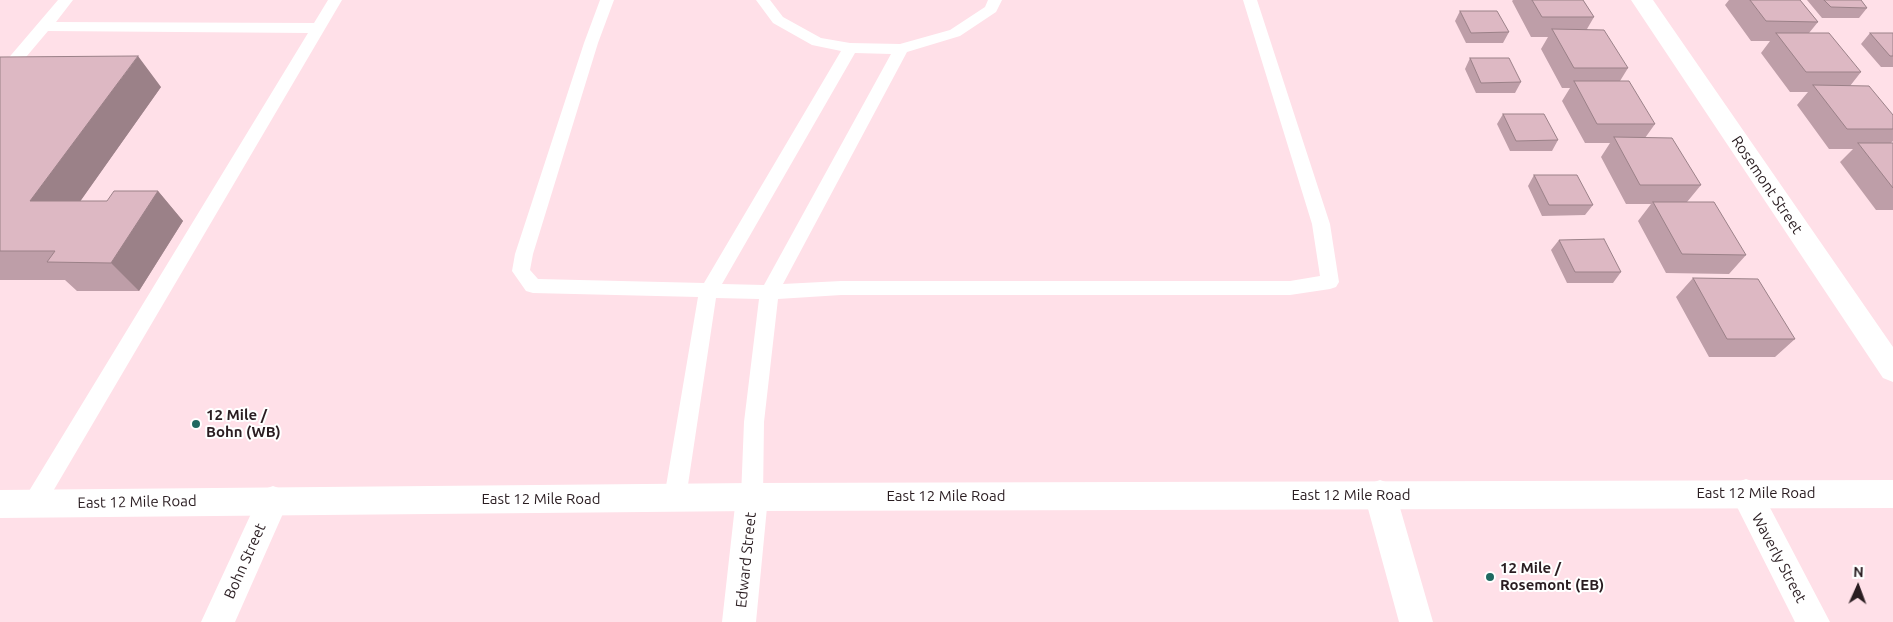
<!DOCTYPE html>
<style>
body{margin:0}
#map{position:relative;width:1893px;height:622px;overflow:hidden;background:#ffe0e8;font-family:Ubuntu,sans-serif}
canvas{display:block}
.north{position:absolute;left:1833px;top:562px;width:50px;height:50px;-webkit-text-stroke:4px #fff;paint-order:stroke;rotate:2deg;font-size:14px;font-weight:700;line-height:20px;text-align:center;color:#2a1d21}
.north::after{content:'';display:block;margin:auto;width:18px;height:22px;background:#2a1d21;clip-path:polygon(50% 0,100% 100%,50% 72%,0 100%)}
</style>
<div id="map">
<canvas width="1893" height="622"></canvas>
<div class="north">N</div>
</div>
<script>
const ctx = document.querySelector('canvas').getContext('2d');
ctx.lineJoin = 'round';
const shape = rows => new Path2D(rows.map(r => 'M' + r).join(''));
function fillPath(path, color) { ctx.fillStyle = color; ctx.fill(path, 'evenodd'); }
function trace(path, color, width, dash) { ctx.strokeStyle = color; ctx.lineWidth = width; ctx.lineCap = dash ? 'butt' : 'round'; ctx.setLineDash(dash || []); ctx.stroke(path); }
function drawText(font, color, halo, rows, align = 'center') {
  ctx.font = font + ' Ubuntu,sans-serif'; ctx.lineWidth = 4; ctx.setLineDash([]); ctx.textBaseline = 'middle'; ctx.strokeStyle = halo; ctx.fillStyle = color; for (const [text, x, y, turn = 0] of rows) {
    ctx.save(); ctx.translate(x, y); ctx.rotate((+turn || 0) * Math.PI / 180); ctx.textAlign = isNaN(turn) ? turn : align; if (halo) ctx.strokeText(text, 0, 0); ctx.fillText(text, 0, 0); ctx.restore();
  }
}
const service = shape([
 [58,0,73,0,56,22,314,23,328,0,342,0,42,510,34,513,26,510,23,503,26,496,308,33,48,31,5,82,0,83,0,68,58,0],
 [600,0,614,0,598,43,533,254,530,270,538,279,704,283,841,51,812,45,773,23,756,0,770,0,783,17,821,38,850,43,900,44,950,30,985,7,988,0,1002,0,996,12,960,36,907,52,783,284,841,281,1290,281,1320,276,1312,224,1243,0,1257,0,1330,224,1339,282,1336,287,1330,289,1290,295,841,295,778,299,764,422,763,497,760,504,752,507,744,504,741,497,744,422,759,299,716,298,686,498,683,505,675,508,667,505,664,498,698,297,533,293,526,291,512,271,515,254,584,43,600,0],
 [855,53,891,54,764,285,722,284,855,53]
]);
const minor = shape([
 [1631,0,1653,0,1893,347,1893,382,1883,378,1631,0],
 [1746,479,1757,483,1830,622,1795,622,1730,493,1735,483,1746,479],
 [1380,480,1391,484,1396,494,1433,622,1399,622,1364,494,1369,484,1380,480],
 [752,483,763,487,768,497,756,622,722,622,736,497,741,487,752,483],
 [273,486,284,490,289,500,235,622,201,622,262,490,273,486]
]);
const secondary = shape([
 [1893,480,1893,508,752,511,0,518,0,490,752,483,1893,480]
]);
const wall = shape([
 [1513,0,1583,0,1594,17,1587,29,1628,68,1620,81,1655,124,1645,138,1701,185,1687,202,1746,255,1729,274,1666,273,1638,221,1651,204,1626,204,1601,157,1610,143,1585,143,1562,101,1570,88,1562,88,1541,49,1548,37,1531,37,1512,1],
 [1729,0,1800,0,1818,22,1809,33,1861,72,1850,86,1893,115,1893,141,1891,143,1893,143,1893,210,1876,210,1840,162,1853,149,1829,149,1797,105,1808,92,1790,92,1761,53,1770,41,1751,41,1725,5],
 [1807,0,1861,0,1867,8,1859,18,1822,18],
 [1460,11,1509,32,1503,43,1466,43,1455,21],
 [1870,33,1893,33,1893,67,1881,67,1861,44],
 [0,57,161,87,80,201,107,201,158,191,183,221,139,291,77,291,65,280,0,280],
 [1470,58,1521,82,1515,93,1476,93,1465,69],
 [1503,114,1558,140,1552,151,1510,151,1497,124],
 [1534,175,1593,205,1585,215,1542,216,1528,186],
 [1559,240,1621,272,1613,283,1567,283,1551,250],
 [1693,278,1795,339,1775,357,1709,357,1676,297]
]);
const shadedWall = shape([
 [138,56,161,87,60,230,30,201],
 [158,191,183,221,139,291,111,263]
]);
const building = shape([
 [1532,0,1583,0,1594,17,1542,17,1532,0],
 [1750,0,1800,0,1818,22,1766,21,1750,0],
 [1824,0,1861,0,1867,8,1831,7,1824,0],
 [1460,11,1497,11,1509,32,1471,33,1460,11],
 [1552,29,1604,30,1628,68,1574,68,1552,29],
 [1776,33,1829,33,1861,72,1806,72,1776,33],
 [1870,33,1893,33,1893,56,1890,56,1870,33],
 [138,56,30,201,107,201,114,191,158,191,111,263,47,262,55,251,0,251,0,57,138,56],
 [1470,58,1509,58,1521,82,1481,83,1470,58],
 [1574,81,1629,81,1655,124,1597,124,1574,81],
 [1813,85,1869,86,1893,115,1893,129,1847,129,1813,85],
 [1503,114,1544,114,1558,140,1516,141,1503,114],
 [1614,137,1672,138,1701,185,1640,185,1614,137],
 [1858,143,1893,143,1893,188,1858,143],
 [1534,175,1577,175,1593,205,1549,205,1534,175],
 [1653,202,1714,202,1746,255,1682,254,1653,202],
 [1604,239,1621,272,1575,272,1559,240,1604,239],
 [1693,278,1758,279,1795,339,1727,339,1693,278]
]);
const markers = [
 [196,424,5,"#1f6961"],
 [1490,577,5,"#1f6961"]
];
const streetNames = [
 ["Rosemont Street",1767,185,56],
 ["East 12 Mile Road",1756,493],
 ["East 12 Mile Road",1351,495],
 ["East 12 Mile Road",946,496],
 ["East 12 Mile Road",541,499],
 ["East 12 Mile Road",137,502,-1],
 ["Waverly Street",1779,558,62],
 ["Edward Street",746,560,-84],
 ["Bohn Street",245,561,-66]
];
const poiNames = [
 ["12 Mile /",206,415],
 ["Bohn (WB)",206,432],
 ["12 Mile /",1500,568],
 ["Rosemont (EB)",1500,585]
];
fillPath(service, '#fff');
fillPath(minor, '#fff');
fillPath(secondary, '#fff');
fillPath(wall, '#be9ea8');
fillPath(shadedWall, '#9b8188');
fillPath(building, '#ddb8c3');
trace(building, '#9b8188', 1);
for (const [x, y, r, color] of markers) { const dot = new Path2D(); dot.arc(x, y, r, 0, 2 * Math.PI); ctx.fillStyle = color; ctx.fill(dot); trace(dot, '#fff', 2); }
drawText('15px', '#2a1d21', '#fff', streetNames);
drawText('bold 15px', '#2a1d21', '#fff', poiNames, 'left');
</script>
